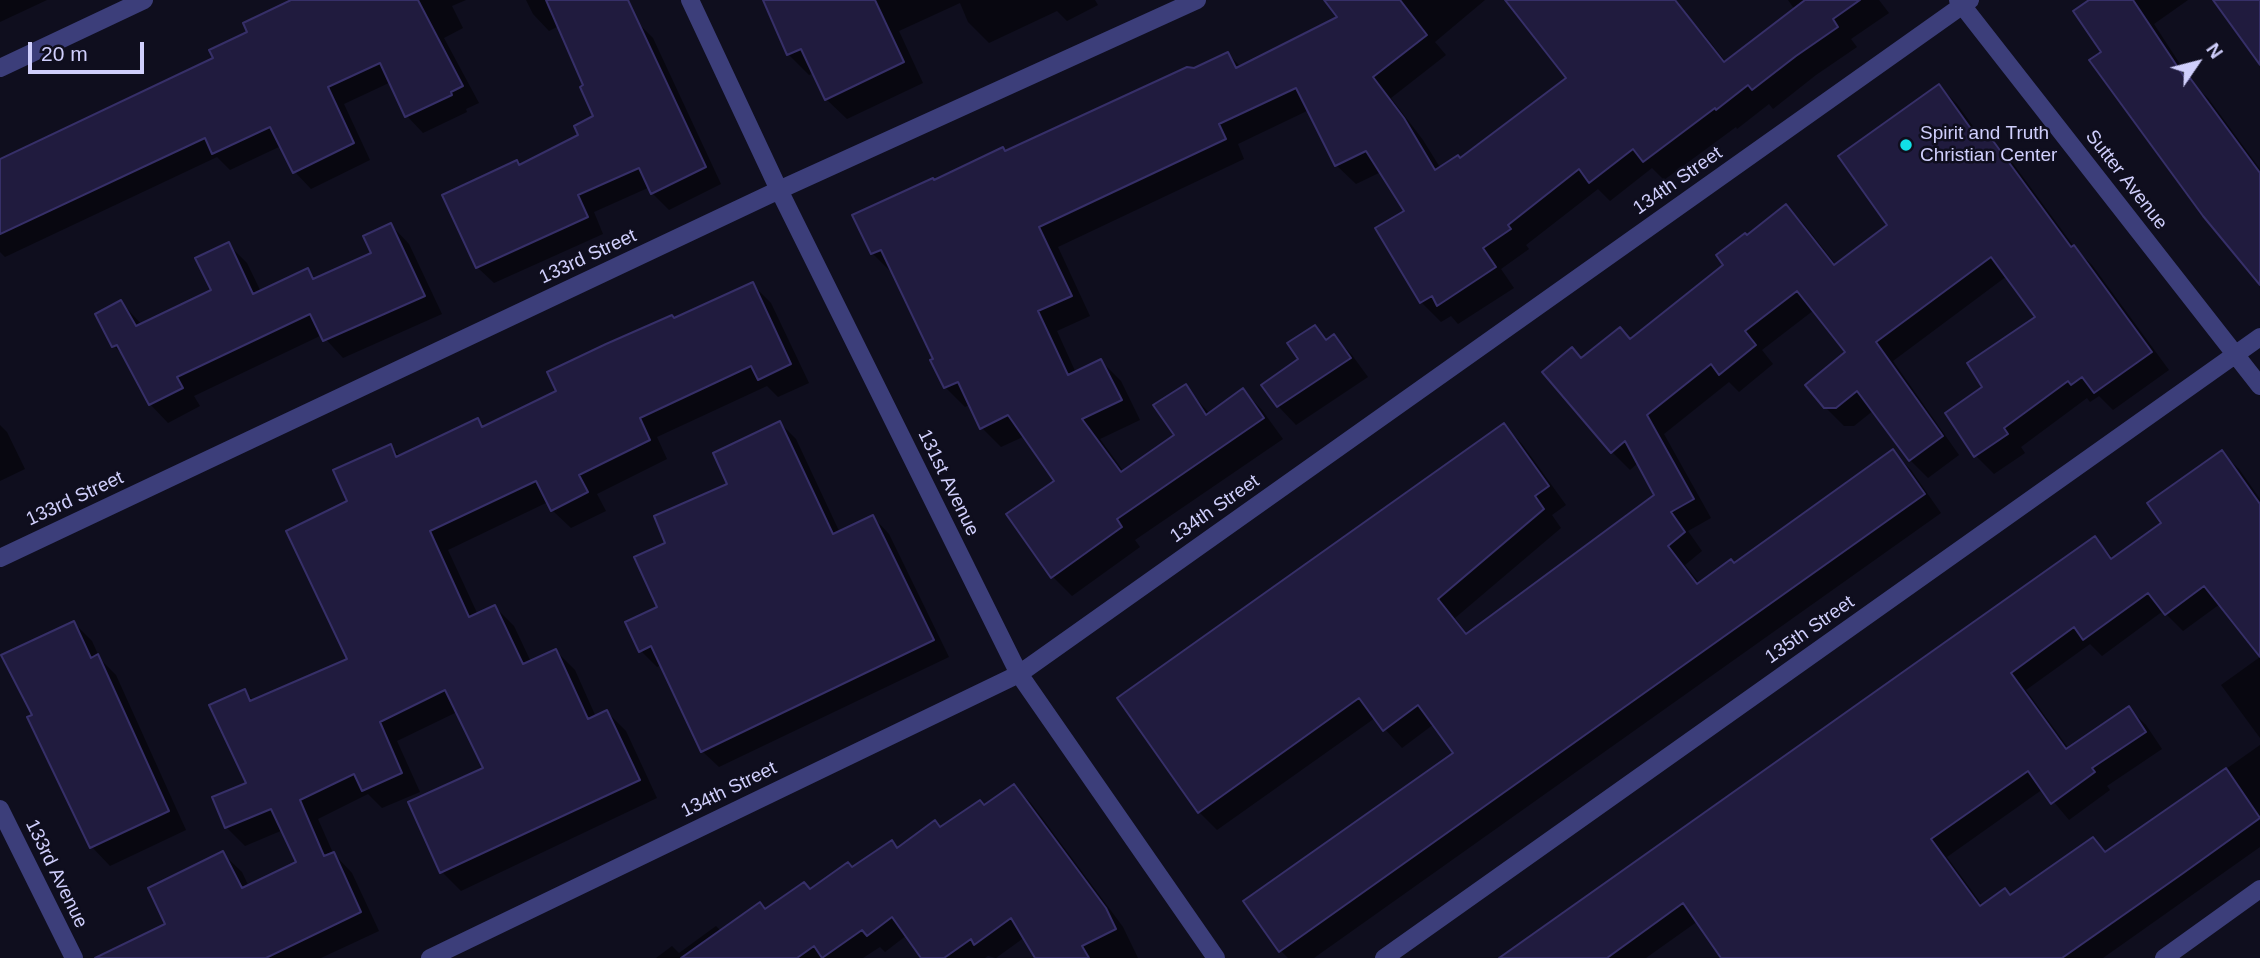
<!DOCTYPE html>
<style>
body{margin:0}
#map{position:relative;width:2260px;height:958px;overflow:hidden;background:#0f0e1e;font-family:Arial,sans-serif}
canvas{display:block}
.north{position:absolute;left:2162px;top:28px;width:70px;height:70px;-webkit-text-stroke:5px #0f0e1e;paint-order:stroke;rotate:55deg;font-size:19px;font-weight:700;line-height:28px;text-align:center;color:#d0cffc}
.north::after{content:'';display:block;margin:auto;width:24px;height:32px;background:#d0cffc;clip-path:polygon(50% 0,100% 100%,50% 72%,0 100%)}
.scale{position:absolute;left:28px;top:42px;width:116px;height:32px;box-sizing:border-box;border:4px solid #d0cffc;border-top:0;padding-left:9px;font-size:21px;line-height:24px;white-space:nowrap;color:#d0cffc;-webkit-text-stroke:5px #0f0e1e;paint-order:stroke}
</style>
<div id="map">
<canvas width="2260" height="958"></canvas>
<div class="north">N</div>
<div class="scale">20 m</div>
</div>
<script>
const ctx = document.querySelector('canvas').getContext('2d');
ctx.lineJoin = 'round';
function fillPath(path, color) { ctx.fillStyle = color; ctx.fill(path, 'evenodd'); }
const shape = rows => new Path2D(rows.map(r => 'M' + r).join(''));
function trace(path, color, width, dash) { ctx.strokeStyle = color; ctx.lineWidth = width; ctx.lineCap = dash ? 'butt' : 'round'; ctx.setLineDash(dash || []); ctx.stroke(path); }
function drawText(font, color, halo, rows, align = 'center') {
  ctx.font = font + ' Arial,sans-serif'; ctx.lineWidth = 5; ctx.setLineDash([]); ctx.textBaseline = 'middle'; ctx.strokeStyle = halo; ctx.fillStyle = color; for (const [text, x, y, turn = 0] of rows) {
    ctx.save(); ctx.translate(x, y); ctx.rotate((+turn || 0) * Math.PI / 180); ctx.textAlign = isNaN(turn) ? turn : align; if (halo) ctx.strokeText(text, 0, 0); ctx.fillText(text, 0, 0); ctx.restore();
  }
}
const shadow = shape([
 [0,0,47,0,0,22],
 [296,0,466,0,452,6,463,28,444,38,479,103,466,109,467,112,423,133,407,116,391,82,344,104,370,160,311,189,295,172,281,146,230,170,217,157,5,257,0,252,0,159,216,59],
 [526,0,602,0,636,21,653,38,721,184,669,210,652,193,650,187,594,212,603,234,494,283,477,267,517,163,520,166,581,136,595,117,586,86,559,26,549,31,533,14],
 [764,0,1095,0,1098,5,1067,21,1057,11,989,43,968,22,960,3,899,31,923,83,847,119,826,99,814,73,809,75,788,54],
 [1329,0,1485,0,1435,42,1446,55,1391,98,1423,140,1441,169,1460,160,1569,78,1507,0,1665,0,1684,13,1703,33,1726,62,1795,10,1788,0,1879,0,1889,13,1851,39,1857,47,1816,75,1773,109,1769,104,1737,129,1736,127,1664,180,1652,168,1610,201,1598,189,1526,245,1529,249,1501,269,1514,288,1458,324,1451,316,1441,322,1421,302,1406,212,1381,172,1356,184,1336,165,1309,110,1238,144,1244,159,1058,247,1090,316,1057,331,1076,373,1101,361,1121,381,1140,420,1100,439,1124,472,1177,435,1185,386,1210,414,1243,390,1262,410,1283,439,1135,540,1140,547,1072,596,1053,577,1057,481,1025,436,1001,447,981,427,971,404,965,407,945,387,935,360,894,272,892,273,872,253,934,182,1006,152,1228,54,1241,67,1340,17],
 [2092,0,2188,0,2154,24,2193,84,2208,98,2260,169,2260,281,2103,52],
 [1939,86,1957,104,1983,140,1988,136,2006,154,2075,248,2092,265,2169,370,2113,410,2099,396,2090,402,2087,398,2021,447,2025,453,1994,474,1976,456,1947,414,1985,387,2038,317,2007,276,1893,361,1959,455,1928,478,1910,460,1874,410,1854,426,1844,426,1825,407,1847,353,1814,310,1762,350,1773,364,1739,392,1729,382,1664,434,1711,518,1688,531,1702,551,1685,565,1700,584,1734,564,1893,452,1911,470,1941,513,1314,958,1288,958,1281,951,1455,753,1434,724,1402,748,1375,718,1217,830,1199,812,1504,425,1522,444,1566,505,1552,515,1561,528,1455,618,1468,635,1656,495,1638,463,1630,470,1612,452,1582,359,1631,341,1725,265,1747,237,1786,206,1804,224,1836,265,1889,225],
 [391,225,409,244,442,314,343,358,322,335,194,396,200,406,168,423,150,404,125,357,114,346,121,302,142,325,213,291,228,244,247,263,261,292,307,270,317,280,373,254],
 [752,284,771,303,809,383,778,397,767,386,657,437,667,459,597,494,606,511,571,528,552,510,548,502,448,550,478,615,495,607,514,626,531,662,556,651,575,670,596,717,607,712,626,731,657,798,461,891,442,872,485,769,457,712,397,741,420,792,382,808,368,794,318,819,333,853,352,873,379,931,321,958,143,958,223,854,242,872,249,887,298,863,283,830,245,846,226,827,248,784,244,691,254,701,350,660,349,502,390,446,401,457,478,420,485,427,558,392,674,320],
 [1315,327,1328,340,1334,336,1352,355,1368,377,1296,425,1278,406,1264,385,1301,360],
 [780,423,796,439,840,533,873,517,889,534,949,657,719,767,702,751,662,665,657,667,641,651,659,608,668,544,730,484],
 [0,425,7,432,25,469,0,481],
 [2222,453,2239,469,2260,499,2260,654,2220,604,2183,631,2163,611,2102,656,2090,644,2026,690,2069,749,2129,709,2146,725,2162,749,2107,786,2110,790,2069,820,2043,789,1947,857,1983,906,2011,897,2093,839,2107,853,2260,745,2260,847,2103,958,1724,958,1698,921,1646,958,1503,958,2095,538,2114,559,2164,523],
 [74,623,92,641,100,659,116,675,186,830,110,866,92,847,30,718,34,716],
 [2260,657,2260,738,2221,685],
 [1014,786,1031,803,1123,927,1138,958,1037,958,1025,937,996,958,988,956,985,958,923,958,907,935,885,952,880,947,863,958,656,958,672,946,679,953,716,926,722,932,811,891,853,869,892,843,898,849,984,807]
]);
const building = shape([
 [291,0,418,0,463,86,451,92,452,95,405,117,380,63,328,87,354,143,293,173,270,127,212,154,205,138,0,234,0,159,213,58,209,50,247,32,243,23,291,0],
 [546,0,628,0,706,167,651,194,639,168,578,195,588,217,476,268,442,195,517,160,519,165,578,135,574,126,593,116,580,87,583,85,546,0],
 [763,0,875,0,904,62,825,100,801,49,787,55,763,0],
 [1324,0,1400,0,1427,35,1373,77,1404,118,1435,170,1458,155,1460,158,1566,78,1505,0,1675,0,1724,62,1805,0,1860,0,1833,19,1838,27,1796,56,1752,90,1748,85,1716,110,1715,108,1643,162,1633,149,1589,183,1579,169,1508,225,1511,229,1483,248,1496,267,1437,306,1432,296,1420,303,1375,228,1404,211,1366,151,1335,166,1296,88,1219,124,1226,139,1039,227,1072,296,1038,311,1068,375,1101,359,1122,400,1082,419,1121,472,1174,435,1153,405,1186,384,1206,415,1243,388,1264,418,1117,519,1122,527,1051,578,1006,514,1054,481,1008,415,980,429,958,382,944,388,930,360,933,359,881,250,871,254,852,215,933,178,934,180,1003,147,1005,151,1187,67,1194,68,1228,52,1236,68,1337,17,1324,0],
 [2089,0,2133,0,2187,81,2190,78,2260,173,2260,285,2203,216,2089,60,2101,52,2073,11,2089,0],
 [2213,0,2260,0,2260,65,2213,0],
 [1939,84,1979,140,1988,134,2071,247,2074,245,2152,352,2094,393,2082,377,2071,385,2068,381,2004,428,2008,434,1974,457,1945,413,1982,387,1967,363,2035,317,1991,257,1876,342,1943,436,1909,461,1857,391,1836,408,1824,408,1805,385,1845,352,1797,291,1745,331,1756,345,1719,375,1711,364,1647,415,1694,499,1671,512,1685,532,1668,546,1697,584,1731,559,1734,563,1893,449,1925,494,1279,952,1243,901,1453,753,1418,705,1383,731,1359,698,1198,813,1117,698,1504,423,1549,486,1535,496,1544,509,1438,599,1466,634,1654,495,1625,441,1611,453,1542,372,1572,347,1581,358,1620,327,1630,339,1723,265,1716,255,1745,233,1747,235,1786,204,1834,265,1887,225,1838,156,1939,84],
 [391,223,425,296,323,341,310,314,177,377,183,388,149,405,117,345,112,347,95,314,121,300,136,326,211,290,195,258,229,242,253,294,308,268,313,279,371,253,363,236,391,223],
 [753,282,791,364,758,380,751,366,640,418,650,440,579,475,588,492,551,511,536,481,430,531,469,617,495,605,523,664,556,649,588,719,607,710,640,780,440,873,408,802,483,768,445,690,380,722,402,773,362,791,354,774,300,800,324,856,334,852,361,912,266,958,95,958,165,924,148,888,223,851,242,888,296,862,271,809,225,828,212,797,246,783,209,705,245,689,250,701,347,659,286,531,347,501,333,470,391,444,396,457,478,418,482,427,556,391,547,372,606,344,672,315,674,318,753,282],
 [1315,325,1326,340,1334,334,1351,358,1277,407,1261,385,1298,359,1287,343,1315,325],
 [780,421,833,534,873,515,934,640,701,752,651,646,639,652,625,622,657,607,634,557,665,543,654,516,727,484,713,453,780,421],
 [2222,450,2260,504,2260,657,2204,586,2165,615,2148,593,2083,640,2074,627,2011,673,2066,749,2129,706,2146,732,2092,768,2095,772,2051,804,2028,771,1931,839,1980,906,2005,888,2010,895,2093,837,2105,852,2226,768,2260,818,2182,874,2062,958,1721,958,1683,903,1607,958,1499,958,2095,536,2111,559,2161,523,2147,503,2222,450],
 [74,621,91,658,98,654,169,811,90,848,27,717,32,715,1,655,74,621],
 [1014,784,1106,908,1116,929,1082,946,1089,958,1035,958,1011,918,974,945,971,939,944,958,921,958,892,917,867,936,862,930,822,958,814,946,797,958,681,958,760,902,765,909,804,882,810,889,848,862,852,867,892,840,897,848,935,820,940,827,980,800,984,805,1014,784]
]);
const street = shape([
 [690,0,779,190,1019,674,1216,958],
 [1958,0,2260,386],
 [0,68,144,0],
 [0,558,779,190,1197,0],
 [0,809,74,958],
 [430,958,1019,674,1970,0],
 [1384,958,2260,337],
 [2164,958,2260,889]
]);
const markers = [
 [1906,145,7,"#11e0e6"]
];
const poiNames = [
 ["Spirit and Truth",1920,134],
 ["Christian Center",1920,156]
];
const streetNames = [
 ["Sutter Avenue",2126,180,52],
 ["134th Street",1678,181,-35],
 ["133rd Street",588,257,-25],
 ["131st Avenue",948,483,64],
 ["133rd Street",75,499,-25],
 ["134th Street",1215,509,-35],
 ["135th Street",1810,630,-35],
 ["134th Street",729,790,-26],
 ["133rd Avenue",56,874,64]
];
fillPath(shadow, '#0007');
fillPath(building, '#201b3e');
trace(building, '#362f68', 2);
trace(street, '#3c3e7a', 18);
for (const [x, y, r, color] of markers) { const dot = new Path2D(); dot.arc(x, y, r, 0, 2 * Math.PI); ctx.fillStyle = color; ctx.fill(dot); trace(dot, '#0f0e1e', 2.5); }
drawText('19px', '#d0cffc', '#0f0e1e', poiNames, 'left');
drawText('19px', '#d0cffc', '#0f0e1e', streetNames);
</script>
